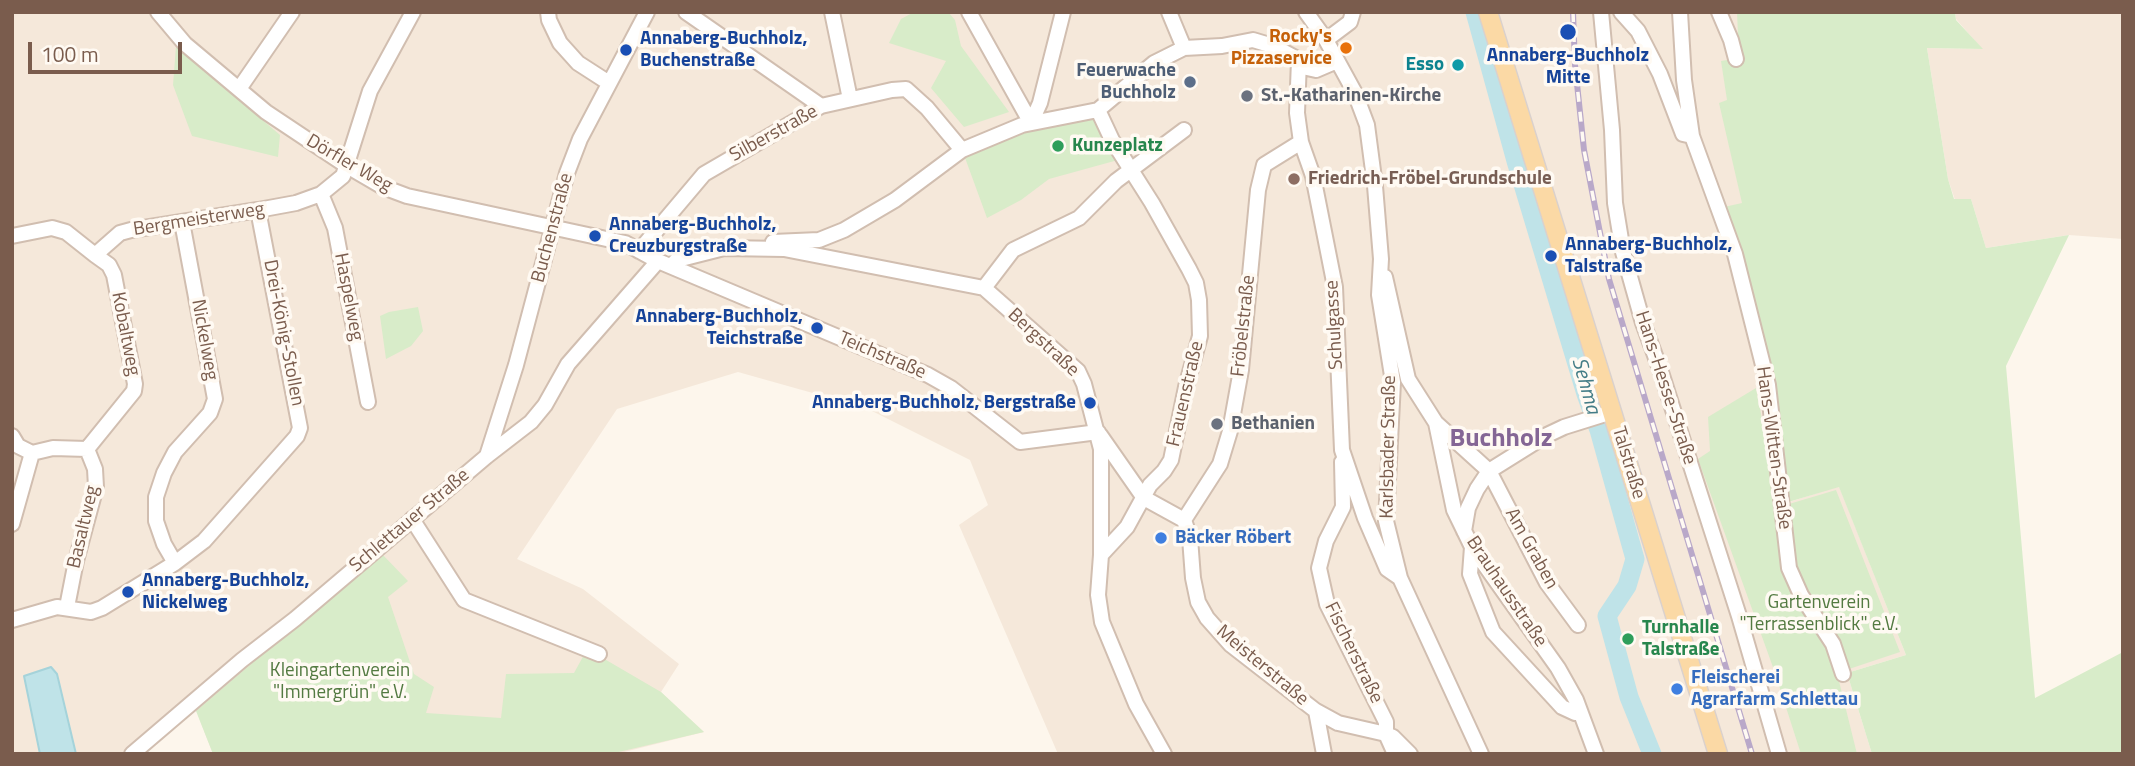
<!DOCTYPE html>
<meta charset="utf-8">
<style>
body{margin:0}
#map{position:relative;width:2135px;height:766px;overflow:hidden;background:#fdf6ec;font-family:"Titillium Web",sans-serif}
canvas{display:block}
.frame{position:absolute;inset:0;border:14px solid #7a5c4d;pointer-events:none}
.scale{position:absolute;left:28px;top:42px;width:154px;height:32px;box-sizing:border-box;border:4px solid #7a5c4d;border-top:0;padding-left:9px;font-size:21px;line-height:24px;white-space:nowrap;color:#7a5c4d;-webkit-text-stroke:5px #fffaf3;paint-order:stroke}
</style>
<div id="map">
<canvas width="2135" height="766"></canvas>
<div class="frame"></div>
<div class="scale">100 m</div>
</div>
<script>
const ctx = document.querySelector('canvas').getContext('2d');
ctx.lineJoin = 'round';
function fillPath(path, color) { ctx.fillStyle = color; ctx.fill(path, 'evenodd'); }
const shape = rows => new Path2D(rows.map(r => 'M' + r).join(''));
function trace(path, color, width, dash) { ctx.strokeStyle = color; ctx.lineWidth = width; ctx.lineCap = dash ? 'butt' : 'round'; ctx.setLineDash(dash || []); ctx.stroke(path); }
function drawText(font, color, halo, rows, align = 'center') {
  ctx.font = font + ' "Titillium Web",sans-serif'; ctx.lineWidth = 7; ctx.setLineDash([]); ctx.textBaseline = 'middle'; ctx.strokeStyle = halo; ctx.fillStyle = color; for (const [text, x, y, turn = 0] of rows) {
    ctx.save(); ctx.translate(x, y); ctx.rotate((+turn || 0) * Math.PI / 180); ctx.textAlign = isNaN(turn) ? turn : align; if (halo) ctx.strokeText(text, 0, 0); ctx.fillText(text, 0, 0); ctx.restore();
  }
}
const residential = shape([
 [12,12,1794,12,1786,503,1839,486,1906,655,1847,673,1872,754,1058,754,959,525,988,505,970,460,866,408,738,372,617,409,517,559,583,589,679,664,661,692,704,732,616,754,213,754,191,697,126,754,12,754],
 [1955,12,2123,12,2123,239,2069,235,1986,248,1971,199,1955,200,1948,179,1927,48,1982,49,1956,19]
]);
const green = shape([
 [914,12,948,12,955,20,961,46,1009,112,964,127,931,88,946,61,889,43,901,19],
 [1737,12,1955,12,1956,20,1983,49,1927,48,1948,179,1954,199,1971,199,1986,248,2069,235,2006,366,2035,698,2123,652,2123,754,1872,754,1847,673,1906,655,1839,487,1785,503,1768,368,1724,207,1742,203,1719,103,1727,100,1721,61,1739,58],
 [176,46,280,135,278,157,192,136,173,85],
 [1092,114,1118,160,1049,179,1021,200,987,218,964,155,1032,126],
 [418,307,423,331,411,346,386,359,380,316,389,312],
 [1756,388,1779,507,1836,490,1900,652,1837,673,1857,754,1801,754,1774,670,1698,459,1710,451,1708,417],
 [381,553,408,581,388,597,414,674,434,687,426,713,501,718,506,674,574,673,585,653,601,657,661,692,704,732,610,754,213,754,196,711]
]);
const water = shape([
 [51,667,57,674,76,754,40,754,24,676,51,667]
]);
const river = shape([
 [1475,12,1516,161,1586,394,1599,430,1635,559,1627,586,1607,616,1629,697,1652,754]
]);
const minor = shape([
 [158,12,185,44,266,112,347,166,383,187,407,196,625,243,658,261,928,375,951,388,1020,442,1098,432],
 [548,12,549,20,560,43,578,63,609,83],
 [686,12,821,106],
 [832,12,850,99],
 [969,12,1031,123],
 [1169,12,1184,48],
 [1306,12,1326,40,1355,93,1367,125,1375,186,1381,259,1379,295,1393,382,1386,521,1400,578,1481,754],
 [1601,12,1612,130,1615,203,1623,252,1643,323,1660,369,1739,616,1779,754],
 [1621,12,1638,31,1660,74,1683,134,1692,136,1735,254,1768,385,1789,568,1801,595,1833,644,1843,674],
 [1680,12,1684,80,1692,136],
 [1719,12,1731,40,1736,59],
 [1326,40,1350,22,1353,12],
 [1299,60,1297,113,1301,142,1313,176,1335,287,1342,450,1365,518,1387,569,1400,578],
 [239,89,292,12],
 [1098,110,1112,140,1152,203,1189,269,1196,283,1199,300,1200,336,1186,387,1171,460,1164,471,1150,485,1127,527,1101,555],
 [1031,123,1040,103,1063,12],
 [321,194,335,228,368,402],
 [12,236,52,228,66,232,95,255,120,233,131,230,258,210,296,203,321,194,343,176,370,91,413,12],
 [773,242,819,240,844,230,895,200,962,150,1022,125,1098,110,1154,63,1184,48,1222,46,1253,40,1273,46,1299,60,1307,68,1316,70,1337,61],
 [724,248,784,249,984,288,1078,371,1084,384,1101,449,1101,555,1098,595,1102,622,1136,704,1164,754],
 [639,251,704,174,821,106,892,90,906,89,927,108,962,150],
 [671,266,677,260,732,246],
 [1385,277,1408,379,1436,423,1489,471,1547,583,1578,625],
 [984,288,1013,250,1079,218,1116,181,1184,130],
 [1436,423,1454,510,1472,547,1558,668,1576,700,1596,754],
 [1100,435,1144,498,1184,520,1190,538,1193,578,1198,602,1207,618,1231,645,1316,711,1338,723,1386,734,1393,737,1410,754],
 [12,436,18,446,32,453,53,448,87,449],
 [87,449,134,391,135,384,114,275,109,265,95,255],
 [487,456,516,365,567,173,580,139,647,12],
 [1342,462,1343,507,1326,541,1319,568,1327,604,1386,722,1386,734,1395,754],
 [412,519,464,600,599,654],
 [1184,520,1220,464,1230,431,1241,370,1258,190,1264,165,1301,142],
 [12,524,32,453],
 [1464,531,1468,508,1477,489,1489,471,1545,436,1564,427,1612,412],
 [1472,547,1470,574,1493,632,1562,707,1575,713,1580,712],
 [175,563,164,544,156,521,156,497,164,473,175,452,210,413,215,399,182,222],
 [67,607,76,561,96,487,95,469,87,449],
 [12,620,57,607,91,612,102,608,175,563,204,541,297,436,300,428,258,210],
 [1316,711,1324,754],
 [132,754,242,660,295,619,487,456,531,422,545,405,568,364,658,261]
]);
const major = shape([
 [1488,12,1718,754]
]);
const rail = shape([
 [1573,12,1575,65,1584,150,1609,279,1752,754]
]);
const markers = [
 [1568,32,9,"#1a4fb4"],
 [1346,48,7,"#e8710a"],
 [626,50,7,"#1a4fb4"],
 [1458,65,7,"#0f9aa8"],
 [1190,82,7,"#5c6f8a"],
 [1247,96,7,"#6b7280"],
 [1058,146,7,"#2e9e5b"],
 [1294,179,7,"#8d6e63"],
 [595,236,7,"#1a4fb4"],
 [1551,256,7,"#1a4fb4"],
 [817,328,7,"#1a4fb4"],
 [1090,403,7,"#1a4fb4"],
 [1217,424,7,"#6b7280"],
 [1161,538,7,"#3f7fe0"],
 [128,592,7,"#1a4fb4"],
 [1628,639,7,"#2e9e5b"],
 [1677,689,7,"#3f7fe0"]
];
const foodNames = [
 ["Rocky's",1332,37],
 ["Pizzaservice",1332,59]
];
const transitNames = [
 ["Annaberg-Buchholz,",640,39],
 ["Buchenstraße",640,61],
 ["Annaberg-Buchholz",1568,56,"center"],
 ["Mitte",1568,78,"center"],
 ["Annaberg-Buchholz,",609,225],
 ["Creuzburgstraße",609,247],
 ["Annaberg-Buchholz,",1565,245],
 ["Talstraße",1565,267],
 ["Annaberg-Buchholz,",803,317,"right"],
 ["Teichstraße",803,339,"right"],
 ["Annaberg-Buchholz, Bergstraße",1076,403,"right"],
 ["Annaberg-Buchholz,",142,581],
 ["Nickelweg",142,603]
];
const cultureNames = [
 ["Esso",1444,65]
];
const serviceNames = [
 ["Feuerwache",1176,71],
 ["Buchholz",1176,93]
];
const worshipNames = [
 ["St.-Katharinen-Kirche",1261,96],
 ["Bethanien",1231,424]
];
const streetNames = [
 ["Silberstraße",774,134,-29],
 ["Dörfler Weg",349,164,30],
 ["Bergmeisterweg",199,220,-9],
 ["Buchenstraße",553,228,-75],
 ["Haspelweg",348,297,79],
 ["Schulgasse",1335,325,-93],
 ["Fröbelstraße",1244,326,-84],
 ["Drei-König-Stollen",283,333,79],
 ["Kobaltweg",125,334,79],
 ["Nickelweg",204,340,80],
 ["Bergstraße",1043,343,43],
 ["Teichstraße",882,356,23],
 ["Hans-Hesse-Straße",1665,388,72],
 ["Frauenstraße",1186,394,-77],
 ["Karlsbader Straße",1389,447,-89],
 ["Hans-Witten-Straße",1773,448,82],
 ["Talstraße",1628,463,73],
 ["Schlettauer Straße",410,521,-40],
 ["Basaltweg",84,527,-77],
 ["Am Graben",1531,549,61],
 ["Brauhausstraße",1506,592,56],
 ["Fischerstraße",1353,653,64],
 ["Meisterstraße",1262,666,40]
];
const leisureNames = [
 ["Kunzeplatz",1072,146],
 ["Turnhalle",1642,628],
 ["Talstraße",1642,650]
];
const educationNames = [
 ["Friedrich-Fröbel-Grundschule",1308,179]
];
const shopNames = [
 ["Bäcker Röbert",1175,538],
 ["Fleischerei",1691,678],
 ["Agrarfarm Schlettau",1691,700]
];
const parkNames = [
 ["Gartenverein",1819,603],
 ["\"Terrassenblick\" e.V.",1819,625],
 ["Kleingartenverein",340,671],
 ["\"Immergrün\" e.V.",340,693]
];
const waterNames = [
 ["Sehma",1585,386,74]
];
const districtNames = [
 ["Buchholz",1501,440]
];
fillPath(residential, '#f5e8da');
fillPath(green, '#d8ecc9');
fillPath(water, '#bfe3e8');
trace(water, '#a5d3da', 2);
trace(river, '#bfe3e8', 19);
trace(minor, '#d1beb0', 18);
trace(major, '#dad1cd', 21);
trace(minor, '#fff', 14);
trace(major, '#fbd9a5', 18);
trace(rail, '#b9a8c9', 6);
trace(rail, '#fffaf3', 3.5, [10]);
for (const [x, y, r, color] of markers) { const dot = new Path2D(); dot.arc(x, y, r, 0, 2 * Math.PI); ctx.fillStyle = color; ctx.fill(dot); trace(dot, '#fffaf3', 2.5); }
drawText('bold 19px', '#c56008', '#fffaf3', foodNames, 'right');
drawText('bold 19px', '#164399', '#fffaf3', transitNames, 'left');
drawText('bold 19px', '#0d838f', '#fffaf3', cultureNames, 'right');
drawText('bold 19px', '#4e5e75', '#fffaf3', serviceNames, 'right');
drawText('bold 19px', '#5b616d', '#fffaf3', worshipNames, 'left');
drawText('19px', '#7a5c4d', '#fffaf3', streetNames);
drawText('bold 19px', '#27864d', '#fffaf3', leisureNames, 'left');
drawText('bold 19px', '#785e54', '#fffaf3', educationNames, 'left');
drawText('bold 19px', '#366cbe', '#fffaf3', shopNames, 'left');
drawText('19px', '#537a41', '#fffaf3', parkNames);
drawText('italic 21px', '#437c86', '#fffaf3', waterNames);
drawText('bold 26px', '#846695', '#fffaf3', districtNames);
</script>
